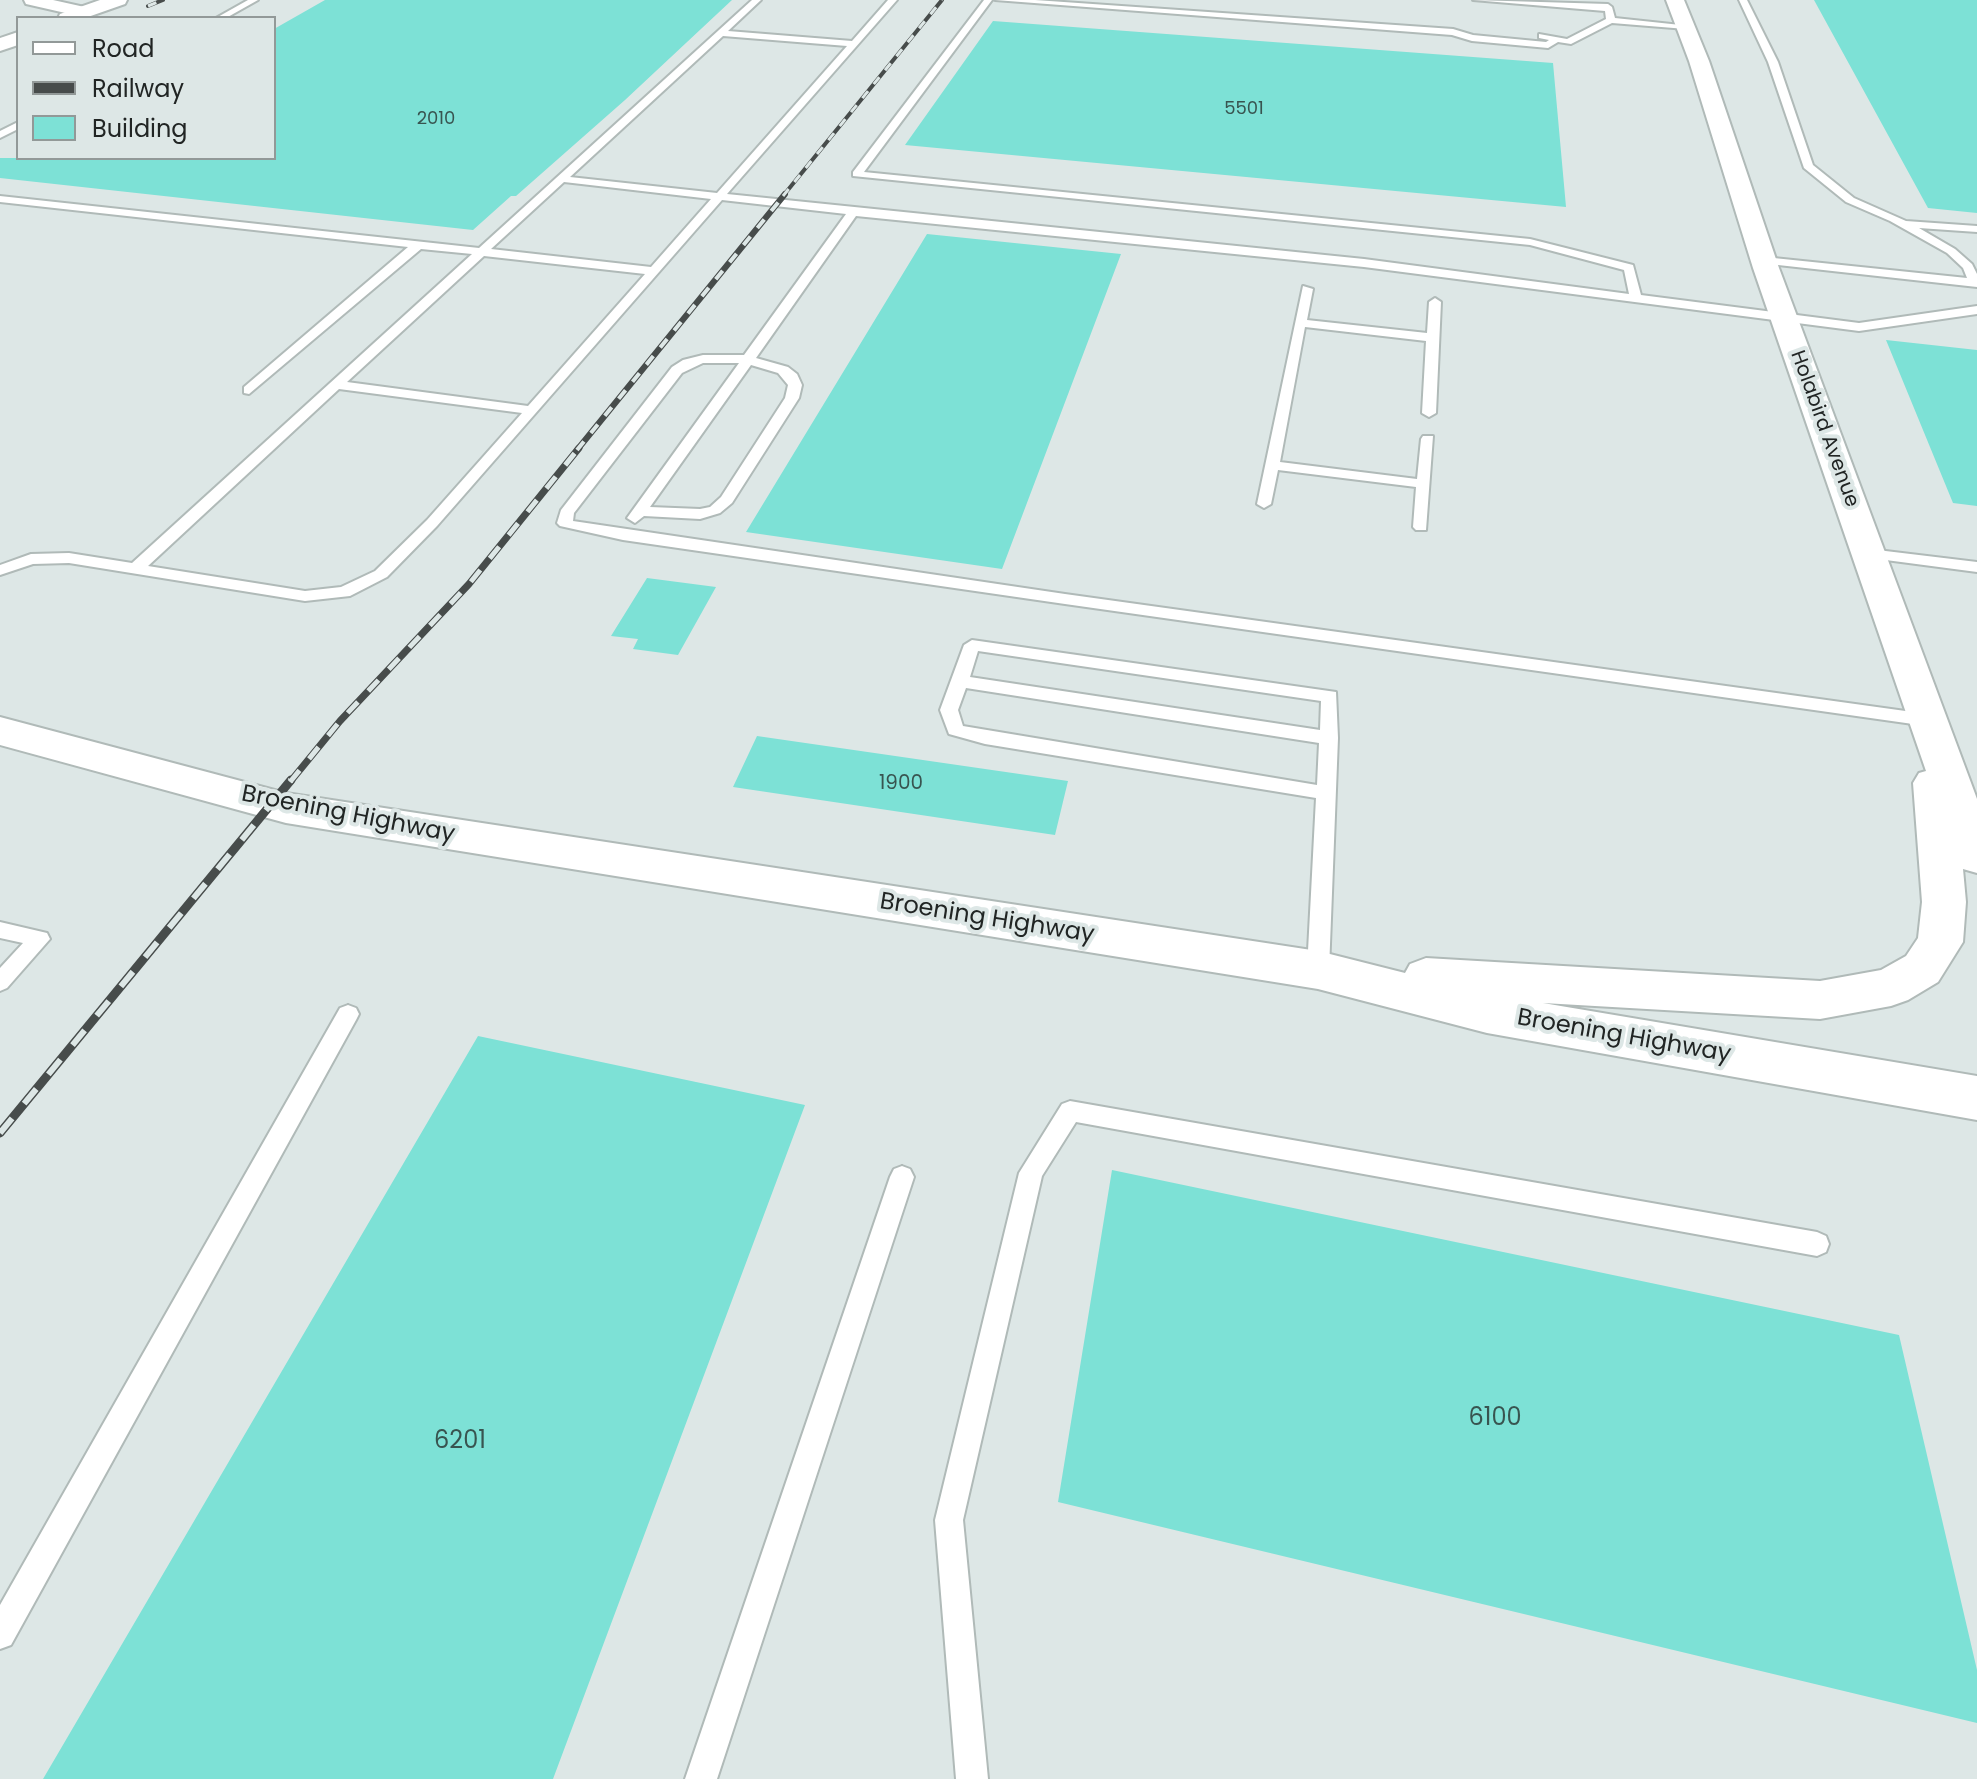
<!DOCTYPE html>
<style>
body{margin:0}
#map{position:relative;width:1977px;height:1779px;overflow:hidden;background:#dde7e6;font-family:Poppins,sans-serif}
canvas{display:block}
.legend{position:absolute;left:16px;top:16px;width:260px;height:144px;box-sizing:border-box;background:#dde7e6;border:2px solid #929998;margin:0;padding:10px 14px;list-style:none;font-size:24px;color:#212524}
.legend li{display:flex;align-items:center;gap:16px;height:40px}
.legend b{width:40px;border:2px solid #929998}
</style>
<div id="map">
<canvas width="1977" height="1779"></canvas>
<ul class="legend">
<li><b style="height:10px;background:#fff"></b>Road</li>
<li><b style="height:10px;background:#474c4b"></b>Railway</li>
<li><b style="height:22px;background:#7de1d6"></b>Building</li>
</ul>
</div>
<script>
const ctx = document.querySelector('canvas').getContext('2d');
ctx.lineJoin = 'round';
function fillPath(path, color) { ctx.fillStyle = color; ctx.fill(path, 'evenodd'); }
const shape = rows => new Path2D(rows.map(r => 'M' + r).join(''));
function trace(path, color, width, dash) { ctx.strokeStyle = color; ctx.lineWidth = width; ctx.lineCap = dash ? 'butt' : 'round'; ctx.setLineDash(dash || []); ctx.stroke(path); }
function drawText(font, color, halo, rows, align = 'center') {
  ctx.font = font + ' Poppins,sans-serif'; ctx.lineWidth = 8; ctx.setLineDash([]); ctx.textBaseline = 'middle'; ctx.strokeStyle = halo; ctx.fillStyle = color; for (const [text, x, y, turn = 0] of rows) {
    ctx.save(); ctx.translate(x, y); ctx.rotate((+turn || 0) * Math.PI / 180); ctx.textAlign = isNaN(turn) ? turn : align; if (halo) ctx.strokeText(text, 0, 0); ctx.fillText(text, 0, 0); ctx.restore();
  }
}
const building = shape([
 [325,0,732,0,625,100,516,196,511,196,473,230,0,178,0,158,274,158,274,29],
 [1814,0,1977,0,1977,213,1928,208],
 [993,21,1553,63,1566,207,905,145],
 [927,234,1121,254,1002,569,746,532],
 [1886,340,1977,350,1977,506,1953,503],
 [647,578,716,587,678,655,633,649,638,639,611,636],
 [757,736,1068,781,1055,835,733,787],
 [478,1036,805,1105,553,1779,43,1779],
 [1112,1170,1899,1335,1977,1670,1977,1723,1058,1502]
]);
const lane = shape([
 [248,0,258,0,226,18,216,18,248,0],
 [752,0,761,0,728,31,852,41,888,0,897,0,727,194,1364,259,1629,294,1624,270,1530,245,853,176,853,172,984,0,992,0,864,172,1530,239,1633,265,1641,295,1859,323,1977,306,1977,314,1859,331,1364,267,856,216,756,358,788,367,797,374,802,385,799,398,732,503,720,513,700,519,644,516,635,523,627,518,739,363,703,363,682,373,574,513,573,521,1065,594,1927,714,1936,720,1933,724,1927,726,1065,604,623,540,560,526,557,523,561,510,672,367,683,360,703,355,744,355,846,214,722,200,437,526,387,577,350,596,305,601,69,563,33,564,0,575,0,565,31,554,69,553,132,563,472,254,421,249,249,394,244,393,244,387,408,247,0,202,0,196,479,248,752,0],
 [723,36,847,46,717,193,570,177,723,36],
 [564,182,711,199,651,267,491,249,564,182],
 [484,256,645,274,528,406,347,382,484,256],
 [751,365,778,373,788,385,785,398,721,497,710,507,700,509,650,507,751,365],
 [339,389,522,413,427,520,375,571,341,587,305,591,148,566,339,389],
 [995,0,1035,0,1453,29,1473,35,1546,42,1549,40,1539,38,1539,34,1567,39,1606,19,1605,11,1473,0,1608,4,1612,7,1615,18,1690,26,1686,29,1612,23,1571,44,1558,42,1548,48,1472,41,1452,35,995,0],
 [1739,0,1747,0,1778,62,1813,165,1854,198,1906,221,1977,226,1977,232,1919,228,1955,249,1972,264,1977,274,1977,287,1760,263,1760,259,1764,257,1967,278,1963,268,1947,253,1890,221,1846,202,1804,168,1768,62,1739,0],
 [18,122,18,129,0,138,0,131,18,122],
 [1303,286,1313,289,1307,320,1427,333,1429,302,1435,298,1441,302,1436,413,1429,417,1422,413,1426,341,1305,327,1280,462,1417,479,1421,439,1423,436,1433,436,1426,530,1416,530,1413,527,1416,487,1278,470,1271,504,1264,508,1257,504,1303,286],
 [1869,549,1977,562,1977,572,1863,557,1861,554,1869,549],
 [972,640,1336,692,1338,738,1329,970,1325,976,1318,978,1311,976,1307,970,1316,798,985,744,949,734,940,710,964,645,972,640],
 [978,651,1321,701,1320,730,970,677,978,651],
 [966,688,1319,743,1317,785,963,726,958,710,966,688],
 [0,922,47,933,50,939,7,988,0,991,0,968,23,943,0,938,0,922],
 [348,1005,356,1008,359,1014,356,1020,11,1645,0,1649,0,1605,340,1008,348,1005],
 [1070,1101,1817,1232,1826,1236,1829,1244,1826,1252,1817,1256,1076,1122,1042,1176,963,1520,988,1779,956,1779,935,1520,1019,1173,1062,1104,1070,1101],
 [902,1166,910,1169,914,1177,717,1779,685,1779,890,1177,894,1169,902,1166]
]);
const street = shape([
 [24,0,53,0,89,8,92,12,83,17,26,4,24,0]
]);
const secondary = shape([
 [1666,0,1684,0,1709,61,1779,268,1977,799,1977,873,1963,869,1966,902,1963,942,1938,982,1908,1000,1891,1006,1820,1019,1543,1003,1977,1076,1977,1120,1487,1033,1318,989,286,823,0,745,0,717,286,793,1318,951,1405,973,1410,964,1426,958,1820,981,1881,970,1906,956,1918,938,1922,902,1913,783,1919,773,1926,771,1753,268,1689,61,1666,0]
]);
const primary = shape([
 [100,0,127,0,125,4,85,18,58,18,60,14,100,0],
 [18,32,18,45,0,51,0,38,18,32]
]);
const railFar3 = shape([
 [148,6,163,0],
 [783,196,942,0]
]);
const railFar2 = shape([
 [577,450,785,194]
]);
const railFar1 = shape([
 [290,782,340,721,469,584,579,448]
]);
const rail = shape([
 [0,1133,291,780]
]);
const farNumbernames = [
 ["5501",1244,109],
 ["2010",436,119]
];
const farStreetnames = [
 ["Holabird Avenue",1824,429,70]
];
const numberNames = [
 ["1900",901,784]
];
const streetNames = [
 ["Broening Highway",348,815,11],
 ["Broening Highway",987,919,9],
 ["Broening Highway",1624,1037,10]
];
const nearNumbernames = [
 ["6100",1495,1419],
 ["6201",460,1442]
];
fillPath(building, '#7de1d6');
trace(lane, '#b0bab8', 4);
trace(street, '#b0bab8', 4);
trace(secondary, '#b0bab8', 4);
trace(primary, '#b0bab8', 4);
fillPath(lane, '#fff');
fillPath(street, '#fff');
fillPath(secondary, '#fff');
fillPath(primary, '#fff');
trace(railFar3, '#474c4b', 4);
trace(railFar2, '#474c4b', 6);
trace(railFar1, '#474c4b', 7);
trace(rail, '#474c4b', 9);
trace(railFar3, '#dde7e6', 3, [9]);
trace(railFar2, '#dde7e6', 4, [11]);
trace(railFar1, '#dde7e6', 5, [15]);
trace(rail, '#dde7e6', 6, [19]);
drawText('18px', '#385450', null, farNumbernames);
drawText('20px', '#212524', '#dde7e6', farStreetnames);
drawText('20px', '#385450', null, numberNames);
drawText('24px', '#212524', '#dde7e6', streetNames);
drawText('24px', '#385450', null, nearNumbernames);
</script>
